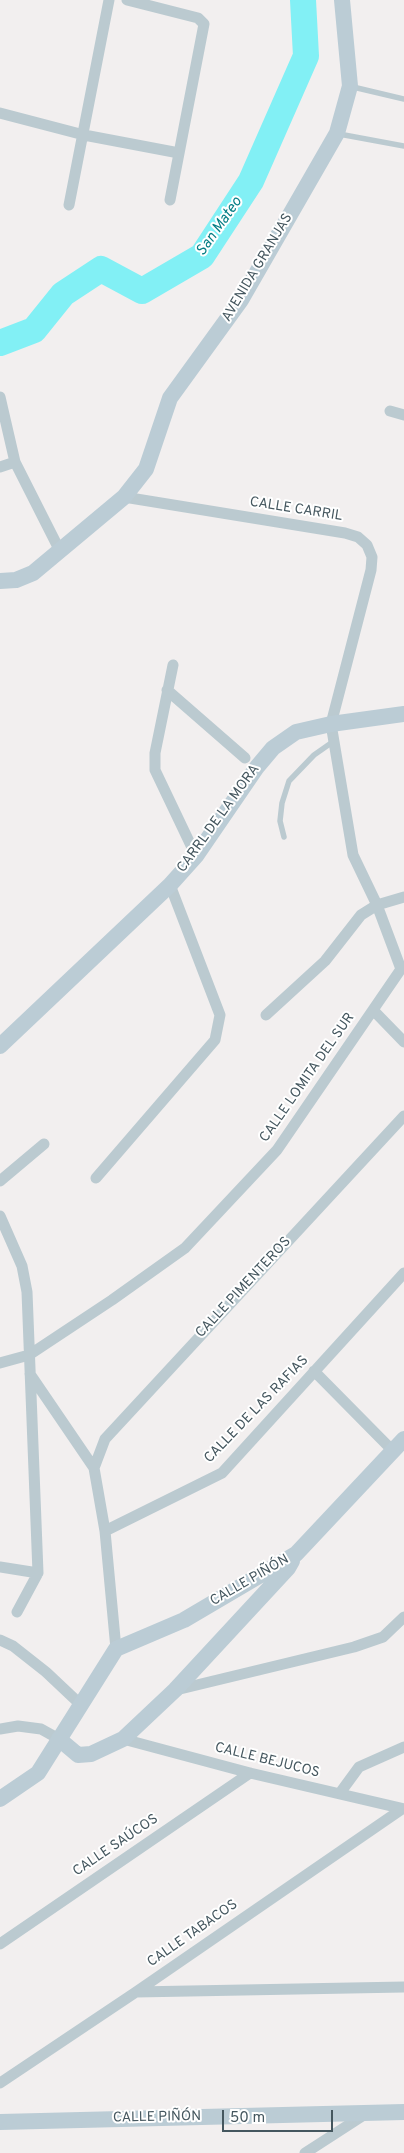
<!DOCTYPE html>
<meta charset="utf-8">
<style>
body{margin:0}
#map{position:relative;width:404px;height:2153px;overflow:hidden;background:#f2efef;font-family:Overpass,sans-serif}
canvas{display:block}
.scale{position:absolute;left:222px;top:2110px;width:111px;height:22px;box-sizing:border-box;border:2px solid #45575f;border-top:0;padding-left:6px;font-size:15px;line-height:18px;white-space:nowrap;color:#45575f;-webkit-text-stroke:4px #fff;paint-order:stroke}
</style>
<div id="map">
<canvas width="404" height="2153"></canvas>
<div class="scale">50 m</div>
</div>
<script>
const ctx = document.querySelector('canvas').getContext('2d');
ctx.lineJoin = 'round';
const shape = rows => new Path2D(rows.map(r => 'M' + r).join(''));
function trace(path, color, width, dash) { ctx.strokeStyle = color; ctx.lineWidth = width; ctx.lineCap = dash ? 'butt' : 'round'; ctx.setLineDash(dash || []); ctx.stroke(path); }
function drawText(font, color, halo, rows, align = 'center') {
  ctx.font = font + ' Overpass,sans-serif'; ctx.lineWidth = 4; ctx.setLineDash([]); ctx.textBaseline = 'middle'; ctx.strokeStyle = halo; ctx.fillStyle = color; for (const [text, x, y, turn = 0] of rows) {
    ctx.save(); ctx.translate(x, y); ctx.rotate((+turn || 0) * Math.PI / 180); ctx.textAlign = isNaN(turn) ? turn : align; if (halo) ctx.strokeText(text, 0, 0); ctx.fillText(text, 0, 0); ctx.restore();
  }
}
const river = shape([
 [0,343,34,330,63,294,101,269,142,291,202,256,251,181,306,56,303,0]
]);
const lane = shape([
 [353,87,404,99],
 [339,134,404,146],
 [284,837,280,821,282,803,289,781,314,755,334,741]
]);
const street = shape([
 [127,0,198,18,204,24,170,200],
 [0,113,84,135,179,153],
 [69,205,109,0],
 [0,397,15,462,60,551],
 [390,411,404,415],
 [0,467,15,462],
 [173,665,155,753,155,770,196,856],
 [167,690,245,758],
 [374,1011,404,1042],
 [266,1015,325,961,361,915,377,905,404,897],
 [96,1178,215,1040,220,1015,170,885],
 [0,1181,44,1144],
 [0,1216,22,1266,27,1292,38,1573,17,1612],
 [0,1363,29,1355,112,1300,185,1248,277,1150,401,969,377,905,353,855,331,724,371,570,372,557,367,545,358,537,345,533,124,497],
 [314,1371,393,1451],
 [30,1374,94,1468,105,1531,116,1649],
 [94,1468,105,1439,404,1116],
 [105,1531,222,1473,404,1273],
 [0,1567,38,1573],
 [0,1640,13,1646,46,1672,81,1705],
 [176,1690,354,1647,383,1637,404,1617],
 [0,1729,18,1726,41,1729,59,1739],
 [123,1739,250,1773,404,1809],
 [340,1793,359,1767,404,1747],
 [0,1944,250,1773],
 [136,1992,404,1987],
 [0,2083,136,1992,402,1809],
 [305,2153,367,2113]
]);
const secondary = shape([
 [0,581,16,580,33,573,124,497,146,469,170,398,241,300,337,133,350,86,342,0],
 [0,1046,170,885,196,856,257,767,273,748,296,732,331,724,404,714],
 [59,1739,78,1755,91,1754,123,1739,175,1690,288,1568,292,1561],
 [0,1799,38,1773,116,1649,184,1620,296,1554,404,1439],
 [0,2122,404,2112]
]);
const streetNames = [
 ["AVENIDA GRANJAS",258,268,-59],
 ["CALLE CARRIL",296,510,9],
 ["CARRL DE LA MORA",219,819,-54],
 ["CALLE LOMITA DEL SUR",308,1078,-55],
 ["CALLE PIMENTEROS",244,1288,-47],
 ["CALLE DE LAS RAFIAS",257,1410,-46],
 ["CALLE PIÑÓN",250,1581,-30],
 ["CALLE BEJUCOS",267,1761,14],
 ["CALLE SAÚCOS",116,1846,-34],
 ["CALLE TABACOS",193,1934,-35],
 ["CALLE PIÑÓN",157,2118,-1]
];
const waterNames = [
 ["San Mateo",220,227,-55]
];
trace(river, '#82f0f5', 26);
trace(lane, '#bbcad0', 5.5);
trace(street, '#bbcad0', 11);
trace(secondary, '#bbccd5', 16);
drawText('14px', '#45575f', '#fff', streetNames);
drawText('italic 15px', '#057e85', '#fff', waterNames);
</script>
